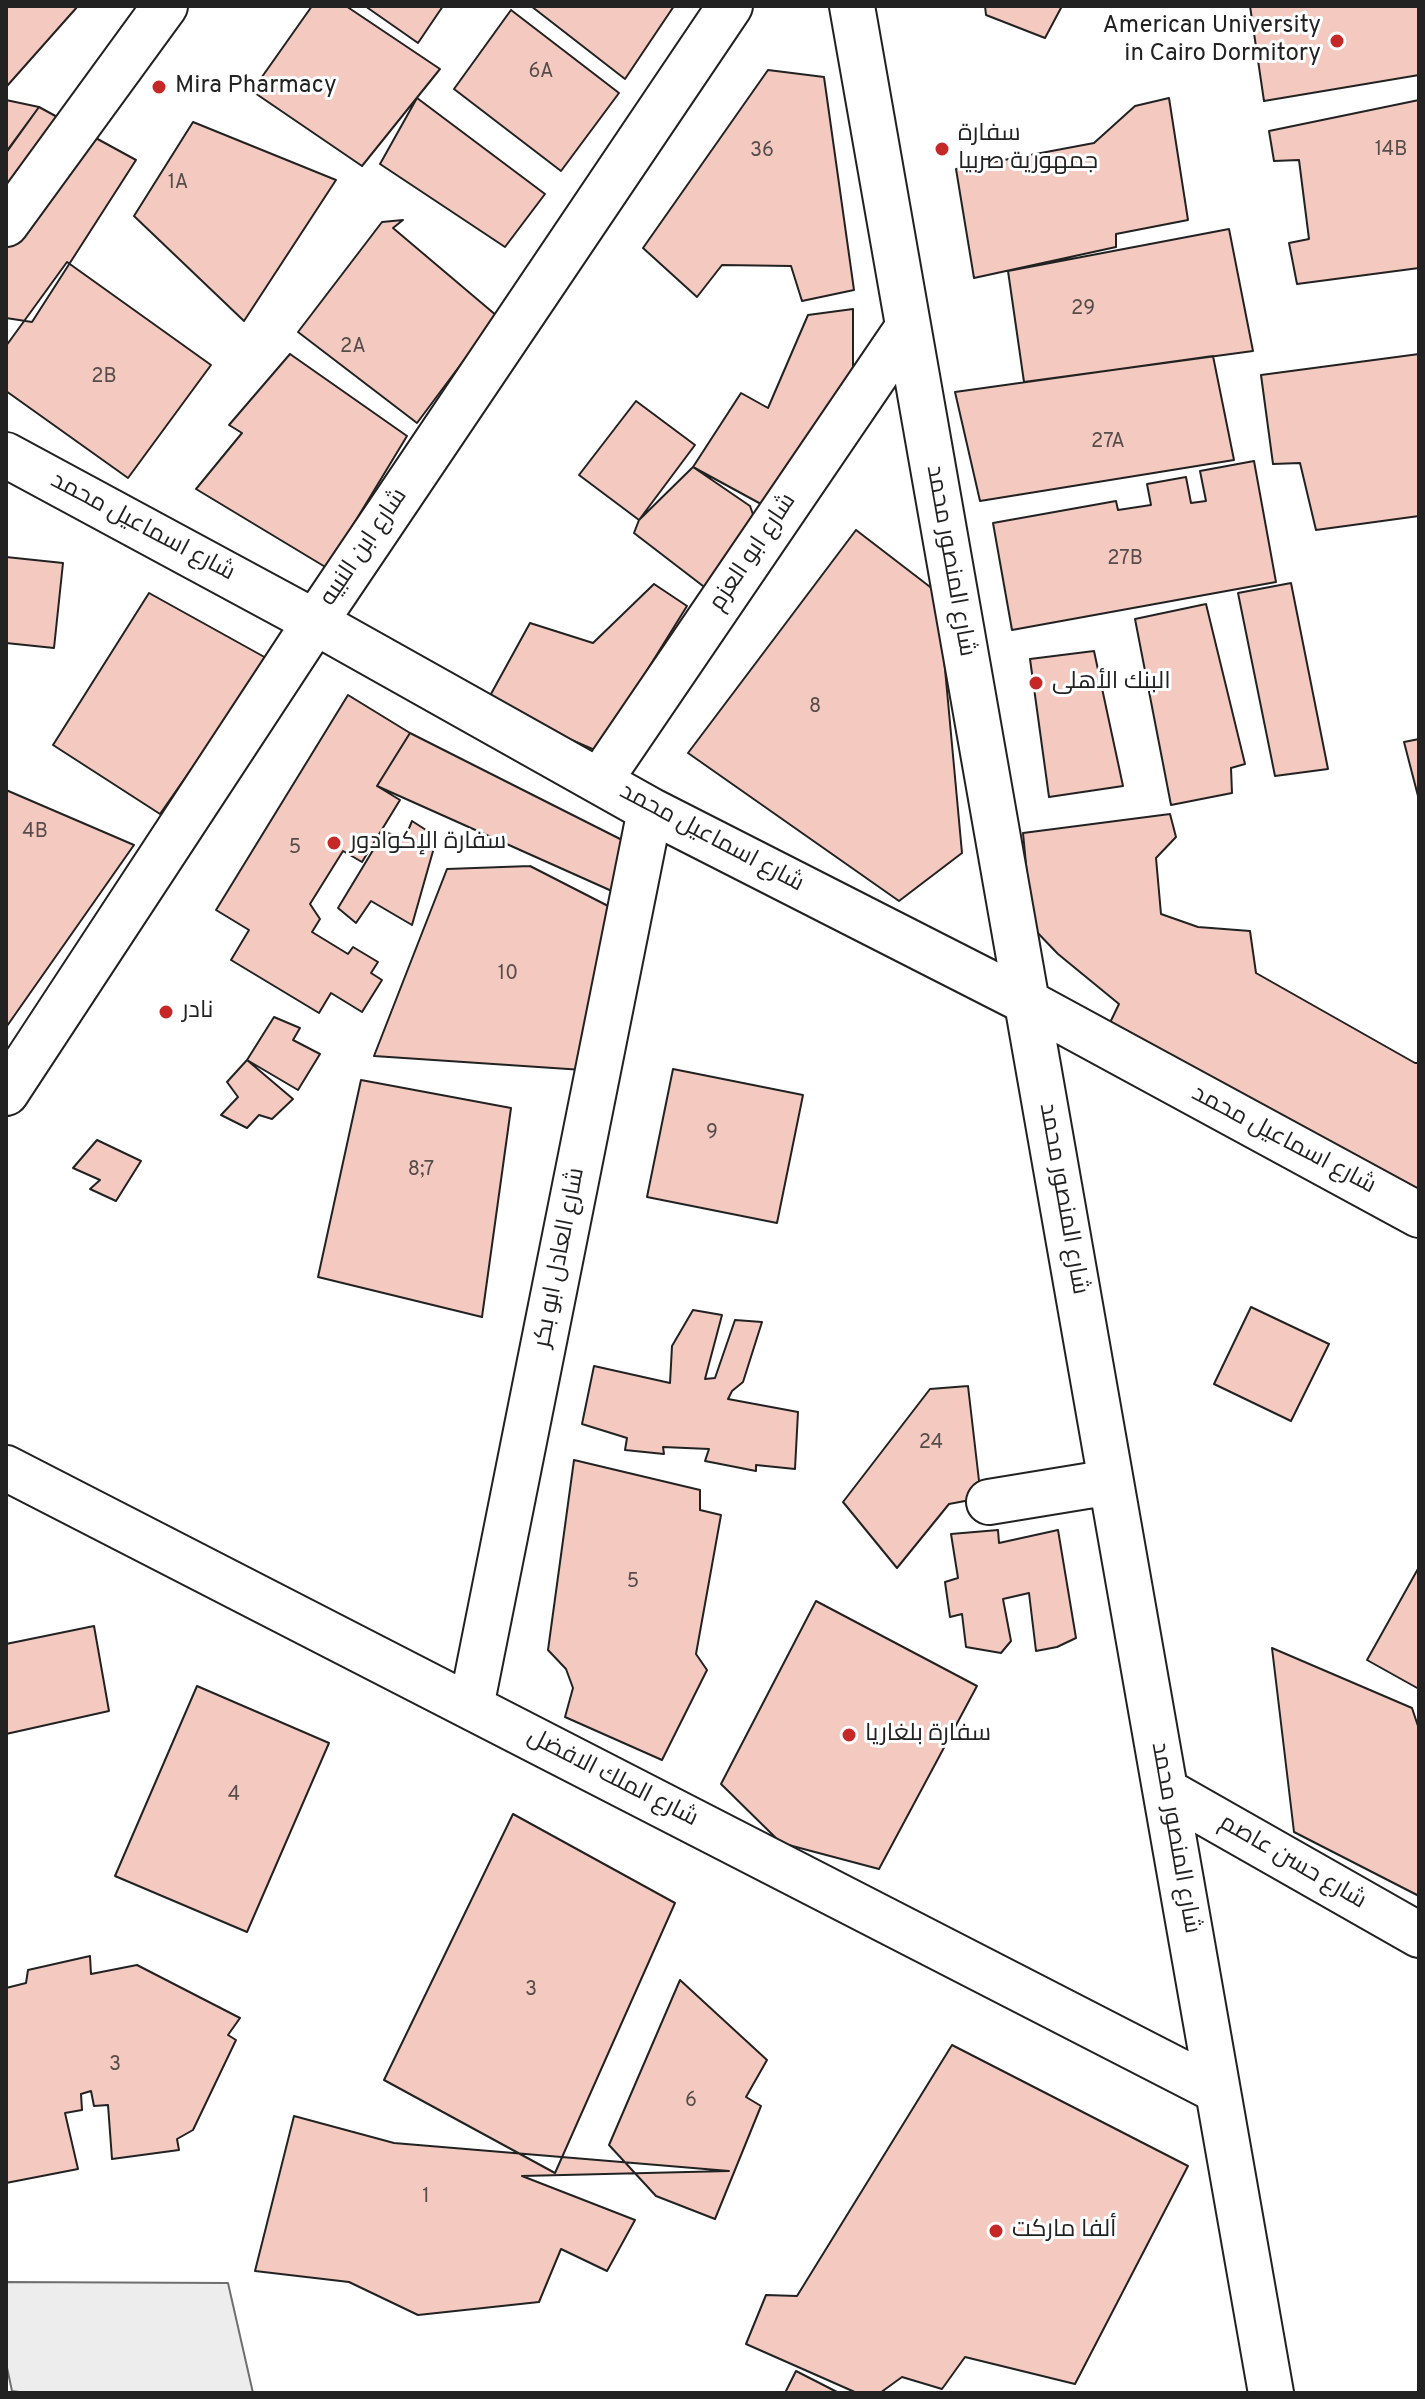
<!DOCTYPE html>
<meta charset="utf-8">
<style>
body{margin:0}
#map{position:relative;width:1425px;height:2399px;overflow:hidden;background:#fff;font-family:Overpass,sans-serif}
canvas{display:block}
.frame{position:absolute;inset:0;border:8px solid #222;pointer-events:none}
</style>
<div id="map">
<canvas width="1425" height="2399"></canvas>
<div class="frame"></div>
</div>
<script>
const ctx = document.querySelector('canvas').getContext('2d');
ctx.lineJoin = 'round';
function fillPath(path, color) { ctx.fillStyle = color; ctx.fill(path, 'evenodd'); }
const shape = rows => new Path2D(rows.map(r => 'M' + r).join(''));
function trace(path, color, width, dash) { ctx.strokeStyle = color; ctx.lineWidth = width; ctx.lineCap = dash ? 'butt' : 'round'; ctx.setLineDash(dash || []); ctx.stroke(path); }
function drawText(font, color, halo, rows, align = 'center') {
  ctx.font = font + ' Overpass,Cairo,sans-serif'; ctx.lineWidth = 6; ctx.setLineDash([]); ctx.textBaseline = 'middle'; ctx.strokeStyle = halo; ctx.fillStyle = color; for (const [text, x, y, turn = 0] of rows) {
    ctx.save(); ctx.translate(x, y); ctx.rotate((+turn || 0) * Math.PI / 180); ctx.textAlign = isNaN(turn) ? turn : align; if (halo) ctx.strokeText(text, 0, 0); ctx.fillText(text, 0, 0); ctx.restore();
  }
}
const parking = shape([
 [6,2282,228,2283,253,2393,26,2393,12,2391,6,2363,6,2282]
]);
const building = shape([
 [6,6,78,6,7,86,6,85,6,6],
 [312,6,346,6,440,69,362,166,252,91,312,6],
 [365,6,443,6,418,43,365,6],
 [531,6,674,6,625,79,531,6],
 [985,6,1062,6,1045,38,986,15,985,6],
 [1250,6,1419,6,1419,75,1264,101,1250,6],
 [511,10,619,93,561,171,454,89,511,10],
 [768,70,824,77,854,290,802,301,791,266,722,265,697,297,643,248,768,70],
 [417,98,545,194,505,247,380,164,417,98],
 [1169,98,1188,220,1116,234,1116,247,974,278,956,169,1094,143,1135,106,1169,98],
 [6,100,39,107,6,152,6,100],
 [1419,100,1419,268,1297,284,1289,243,1309,239,1299,160,1274,161,1269,131,1419,100],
 [39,107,136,160,32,322,6,318,6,153,39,107],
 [193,122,336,180,244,321,134,216,193,122],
 [403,220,393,228,497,316,417,423,298,332,382,222,403,220],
 [1229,229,1253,351,1024,382,1008,271,1229,229],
 [67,262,211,365,128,478,6,391,6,346,67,262],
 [853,309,853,389,772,510,693,467,741,393,768,408,808,315,853,309],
 [290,354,407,436,327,568,196,489,242,433,229,425,290,354],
 [1419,354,1419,516,1316,530,1300,463,1273,464,1261,375,1419,354],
 [1213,356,1234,460,980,501,955,392,1213,356],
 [636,401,695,445,639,520,579,475,636,401],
 [1254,461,1276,582,1012,630,993,523,1116,501,1118,510,1151,505,1147,484,1186,477,1191,503,1206,501,1200,471,1254,461],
 [693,467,750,506,760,534,716,596,634,533,639,520,693,467],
 [856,530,938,593,962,853,899,901,688,753,856,530],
 [6,557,63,563,54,648,6,643,6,557],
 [1291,583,1328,769,1275,776,1238,593,1291,583],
 [654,584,687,606,597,751,486,703,530,623,593,643,654,584],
 [149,593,268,659,160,814,53,745,149,593],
 [1206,604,1245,764,1231,768,1232,793,1171,805,1135,619,1206,604],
 [1094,651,1123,786,1049,797,1030,659,1094,651],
 [348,695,410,733,377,786,400,800,362,862,343,851,310,904,320,919,312,932,348,954,353,947,378,962,371,973,382,980,362,1012,331,993,319,1013,231,960,249,930,216,910,348,695],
 [410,733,634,846,614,892,377,786,410,733],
 [1419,739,1419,796,1418,796,1404,742,1419,739],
 [6,790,134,845,7,1026,6,1025,6,790],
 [1170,814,1176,837,1156,858,1161,914,1198,927,1250,931,1256,973,1415,1063,1419,1063,1419,1200,1105,1033,1119,1004,1058,954,1032,927,1023,833,1170,814],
 [412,821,437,837,412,925,371,901,356,923,338,908,384,832,405,838,412,821],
 [530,866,614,909,583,1070,374,1056,447,869,530,866],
 [274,1017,300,1028,293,1040,320,1054,298,1090,247,1060,274,1017],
 [247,1060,293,1099,272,1119,259,1115,247,1128,221,1115,238,1097,227,1082,247,1060],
 [673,1069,803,1095,777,1223,647,1197,673,1069],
 [361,1080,511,1108,482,1317,318,1277,361,1080],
 [97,1140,141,1161,116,1201,90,1189,100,1180,73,1168,97,1140],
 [1251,1307,1329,1344,1291,1421,1214,1384,1251,1307],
 [693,1310,722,1315,705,1379,715,1378,735,1320,762,1322,743,1382,732,1391,728,1399,798,1412,795,1469,756,1465,756,1471,705,1461,709,1449,663,1447,664,1454,625,1450,627,1438,582,1424,594,1366,670,1383,672,1346,693,1310],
 [968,1386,981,1498,949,1504,897,1568,843,1502,930,1389,968,1386],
 [574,1460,700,1490,700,1510,721,1515,696,1654,707,1670,662,1760,565,1717,573,1688,566,1669,548,1650,574,1460],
 [998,1530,999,1543,1058,1530,1076,1638,1057,1647,1036,1651,1029,1593,1003,1599,1011,1641,1001,1653,966,1647,962,1614,950,1617,945,1582,958,1578,951,1534,998,1530],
 [1419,1567,1419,1689,1367,1660,1419,1567],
 [816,1601,977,1686,879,1869,781,1843,721,1784,816,1601],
 [94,1626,109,1711,6,1734,6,1644,94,1626],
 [1272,1648,1412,1708,1419,1729,1419,1896,1294,1832,1272,1648],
 [197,1686,329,1743,247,1932,115,1876,197,1686],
 [513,1814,675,1903,555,2173,384,2080,513,1814],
 [90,1956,91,1974,137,1965,240,2018,228,2035,236,2040,193,2130,177,2139,179,2150,112,2159,108,2105,94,2106,91,2091,81,2094,82,2110,65,2113,78,2169,6,2183,6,1988,26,1983,28,1970,90,1956],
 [680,1980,767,2060,746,2097,761,2106,715,2219,656,2196,609,2145,680,1980],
 [952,2045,1188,2166,1075,2384,965,2357,942,2389,902,2377,880,2393,857,2393,746,2344,766,2295,797,2296,952,2045],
 [294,2116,394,2143,729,2171,522,2176,635,2220,607,2271,561,2249,539,2302,418,2315,349,2282,255,2271,294,2116],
 [796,2371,839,2393,785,2393,796,2371]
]);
const minor = shape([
 [852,6,1271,2393],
 [6,224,165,6],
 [6,455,315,622,650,810,1027,1002,1419,1215],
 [600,780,908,327],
 [6,1093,315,622,730,6],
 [6,1468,1218,2091],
 [989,1502,1111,1482],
 [471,1707,650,810],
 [1166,1791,1419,1935]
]);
const markers = [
 [1337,41,8,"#c62828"],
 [159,87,8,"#c62828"],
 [942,149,8,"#c62828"],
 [1036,683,8,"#c62828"],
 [334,843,8,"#c62828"],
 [166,1012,8,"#c62828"],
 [849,1735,8,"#c62828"],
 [996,2231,8,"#c62828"]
];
const numberNames = [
 ["6A",541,73],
 ["14B",1391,151],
 ["36",762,152],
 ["1A",178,184],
 ["29",1083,310],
 ["2A",353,348],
 ["2B",104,378],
 ["27A",1108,443],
 ["27B",1125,560],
 ["8",815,708],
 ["4B",35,833],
 ["5",295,849],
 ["10",508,975],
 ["9",712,1134],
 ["8;7",421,1171],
 ["24",931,1444],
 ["5",633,1583],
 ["4",234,1796],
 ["3",531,1991],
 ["3",115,2066],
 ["6",691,2102],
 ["1",426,2198]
];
const poiNames = [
 ["American University",1321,27,"right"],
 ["in Cairo Dormitory",1321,55,"right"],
 ["Mira Pharmacy",175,87],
 ["سفارة",958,135],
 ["جمهورية صربيا",958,163],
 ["البنك الأهلى",1052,683],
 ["سفارة الإكوادور",350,843],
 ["نادر",182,1012],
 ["سفارة بلغاريا",865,1735],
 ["ألفا ماركت",1012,2231]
];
const streetNames = [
 ["شارع اسماعيل محمد",142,528,28],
 ["شارع ابن النبيه",365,548,-56],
 ["شارع ابو العزم",754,553,-56],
 ["شارع المنصور محمد",949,561,80],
 ["شارع اسماعيل محمد",711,839,28],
 ["شارع اسماعيل محمد",1283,1141,28],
 ["شارع المنصور محمد",1062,1199,80],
 ["شارع العادل ابو بكر",561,1258,-79],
 ["شارع الملك الافضل",612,1779,27],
 ["شارع المنصور محمد",1174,1838,80],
 ["شارع حسن عاصم",1292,1863,30]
];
fillPath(parking, '#ededed');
trace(parking, '#6f6f6f', 2);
fillPath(building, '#f3c9c0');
trace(building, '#222', 2);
trace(minor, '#222', 48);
trace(minor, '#fff', 44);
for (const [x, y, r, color] of markers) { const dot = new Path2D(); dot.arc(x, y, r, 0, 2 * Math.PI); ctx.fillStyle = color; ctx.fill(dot); trace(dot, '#fff', 3); }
drawText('20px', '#564c4a', null, numberNames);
drawText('24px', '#222', '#fff', poiNames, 'left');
drawText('24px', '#222', '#fff', streetNames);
</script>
